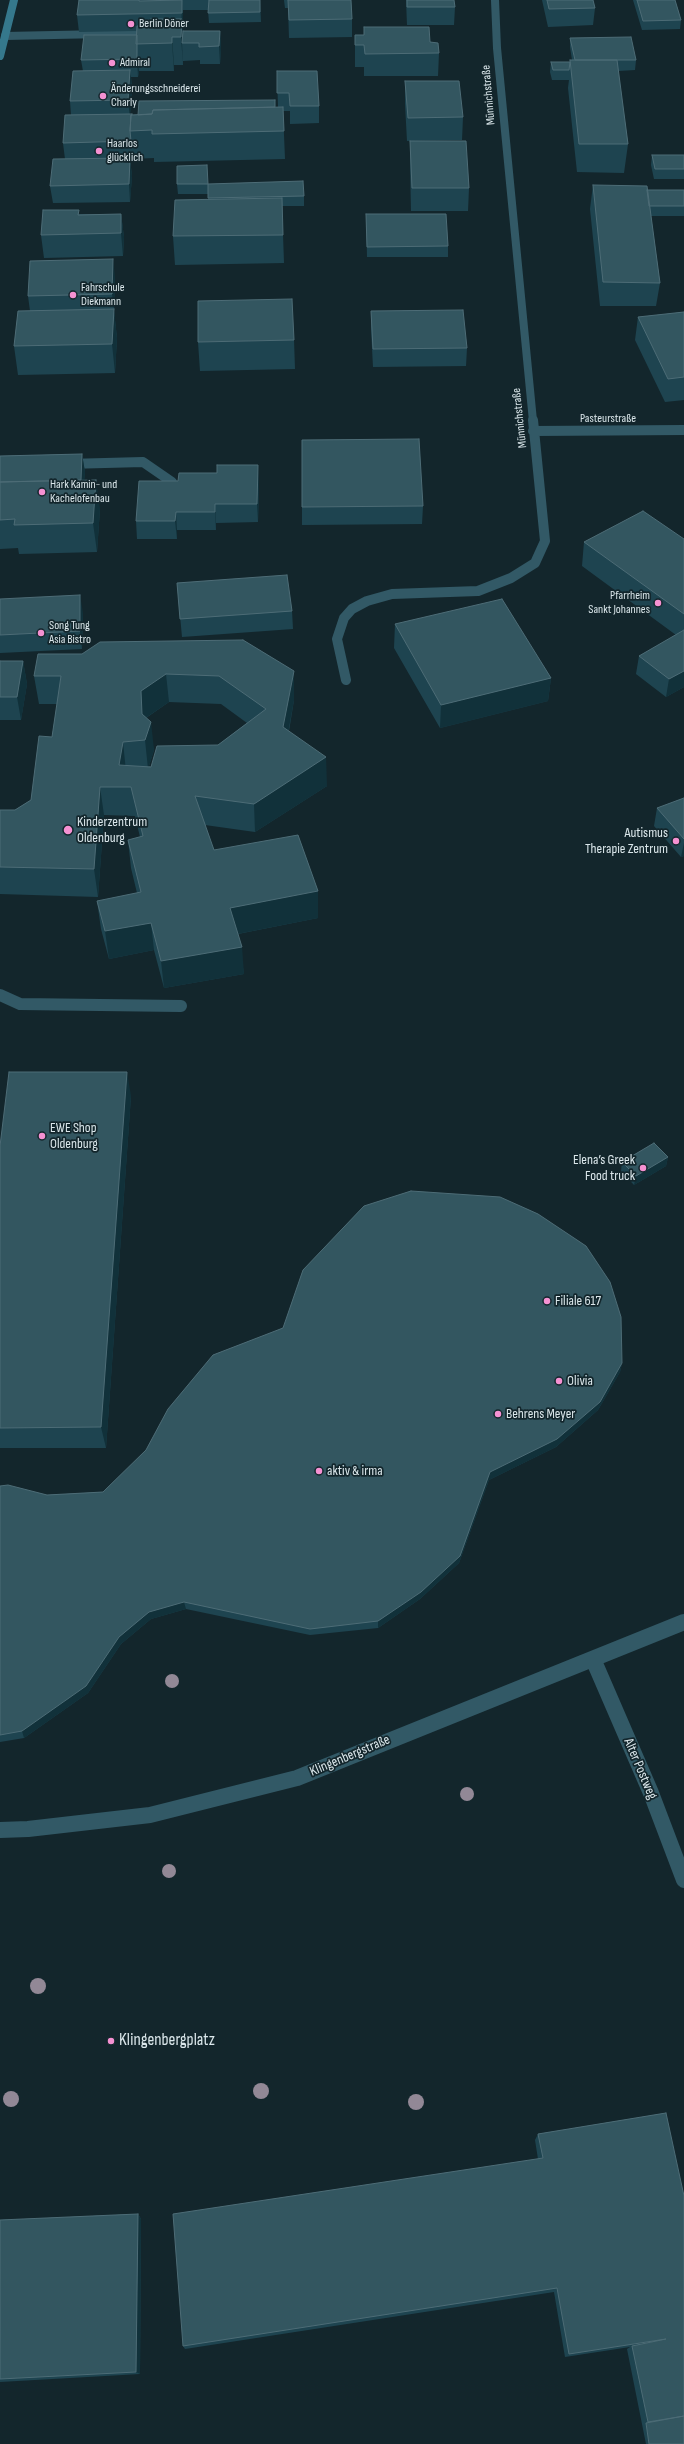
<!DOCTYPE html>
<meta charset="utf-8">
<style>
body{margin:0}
canvas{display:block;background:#13262c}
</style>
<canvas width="684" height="2444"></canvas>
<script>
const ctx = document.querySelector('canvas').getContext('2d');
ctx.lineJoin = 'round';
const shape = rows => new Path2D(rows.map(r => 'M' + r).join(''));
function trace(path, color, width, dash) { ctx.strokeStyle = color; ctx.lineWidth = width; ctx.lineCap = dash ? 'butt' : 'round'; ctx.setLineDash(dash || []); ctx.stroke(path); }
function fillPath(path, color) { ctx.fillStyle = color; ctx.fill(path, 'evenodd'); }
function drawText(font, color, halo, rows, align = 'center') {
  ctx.font = font + ' "Sofia Sans Condensed",sans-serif'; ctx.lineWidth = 3.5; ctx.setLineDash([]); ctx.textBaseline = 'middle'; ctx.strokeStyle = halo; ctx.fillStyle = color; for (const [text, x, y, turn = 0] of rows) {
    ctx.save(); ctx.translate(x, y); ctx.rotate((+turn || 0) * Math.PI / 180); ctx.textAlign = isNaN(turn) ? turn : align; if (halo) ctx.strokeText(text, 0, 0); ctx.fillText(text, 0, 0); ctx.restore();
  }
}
const laneFar2 = shape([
 [5,36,153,33]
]);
const laneFar1 = shape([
 [67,464,143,462,172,482]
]);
const lane = shape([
 [0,995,20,1004,181,1006]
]);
const streetFar2 = shape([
 [495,0,497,48,533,421]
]);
const streetFar1 = shape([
 [533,431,684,430],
 [346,680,337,639,344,618,352,609,367,601,392,594,478,591,511,578,535,563,545,541,533,420]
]);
const street = shape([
 [593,1659,651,1793,684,1880],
 [0,1830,28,1829,150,1815,297,1778,684,1622]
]);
const secondary = shape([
 [0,56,14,0]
]);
const trees = [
 [172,1681,7],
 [467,1794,7],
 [169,1871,7],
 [38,1986,8],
 [261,2091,8],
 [11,2099,8],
 [416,2102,8]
];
const wall = shape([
 [79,0,260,0,261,22,209,23,208,10,183,10,183,31,220,31,221,49,220,64,200,64,200,60,183,61,183,65,174,65,174,71,139,71,138,77,131,77,132,88,130,114,132,115,278,107,277,71,319,106,319,123,290,124,290,111,283,111,285,159,154,162,154,158,130,159,132,176,130,202,53,203,50,186,65,159,63,143,71,115,70,101,83,71,81,60,137,35,137,31,79,32,77,15],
 [284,0,351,0,352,19,352,37,289,38,288,8,285,8],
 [406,0,454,0,455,7,454,25,407,25],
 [542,0,593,0,595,8,593,25,548,27],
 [633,0,675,0,681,20,680,29,642,30],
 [355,35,430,42,439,53,438,76,364,76,364,67,355,67],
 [570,38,636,60,635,70,618,71,628,144,624,173,577,172,568,88,569,80,552,80,550,72,551,62,570,62,572,60,570,47],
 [405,81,463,117,462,140,407,141,405,104],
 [410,141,469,188,468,211,411,211,410,164],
 [652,155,684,155,684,179,654,179,651,165],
 [177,184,208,184,304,196,304,206,282,206,284,263,175,265,173,236,208,200,208,194,178,194],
 [593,185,647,190,684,190,684,216,651,216,660,283,656,306,600,306,590,209],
 [79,210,79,214,121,214,124,237,123,256,44,258,41,235],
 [366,214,448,246,448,257,367,257],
 [115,277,114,311,117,338,115,373,18,375,14,346,30,311,28,296],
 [371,311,467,348,466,366,373,367,371,329],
 [684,312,684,400,665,402,635,340,638,317],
 [294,340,295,369,200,371,198,342],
 [82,454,85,472,84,480,100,509,97,552,19,554,18,548,0,549,0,456],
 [259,484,258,522,216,523,216,530,177,530,177,539,137,539,136,521],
 [423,506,422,524,302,525,302,507],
 [684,539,684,687,666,697,636,674,639,656,676,635,582,566,584,542],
 [177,583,292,611,293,629,182,637],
 [0,599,83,613,82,649,0,653],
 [395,624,551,678,548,701,440,728,394,648],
 [243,640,294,700,289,731,327,786,255,832,205,825,214,850,318,918,238,934,244,974,164,988,154,950,109,959,101,929,97,901,137,893,131,868,128,840,140,837,135,816,104,815,98,897,0,894,0,810,15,810,31,800,52,737,57,704,39,704,34,676,82,654],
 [169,702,221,704,247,723,218,745,151,767,149,766,154,750,146,718],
 [0,661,23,661,27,684,21,720,0,720],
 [684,798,684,856,681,857,654,826,657,808],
 [131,1096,106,1448,0,1448,0,1146],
 [668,1157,666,1166,634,1185,621,1171,622,1162],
 [622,1363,620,1372,598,1410,556,1447,489,1480,459,1563,420,1599,378,1628,310,1635,186,1609,151,1619,121,1644,88,1693,24,1738,0,1742,0,1486,47,1495,103,1492],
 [666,2113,684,2444,646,2444,627,2349,630,2347,565,2357,554,2292,185,2349,183,2346,538,2159,535,2140,538,2134],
 [138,2214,141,2219,140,2374,0,2382,0,2220]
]);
const shadedWall = shape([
 [182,0,183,17,183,30,184,43,182,43,183,65,181,37],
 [220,31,221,49,220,64,219,46],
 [172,37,174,65,174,71,172,43],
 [137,53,139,71,138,77,137,59],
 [130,70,132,88,130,118,128,100],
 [130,158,132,176,130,202,129,184],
 [121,214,124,237,123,256,121,233],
 [113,259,115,277,114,311,117,338,115,373,112,344,114,309,112,294],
 [82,454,85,472,82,509,80,491],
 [258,465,259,484,258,522,257,504],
 [96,480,100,509,97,552,93,523],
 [215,504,216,523,216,530,215,512],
 [176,512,177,530,177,539,175,521],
 [80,595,83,613,82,649,80,631],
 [23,661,27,684,21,720,17,697],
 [294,671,294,700,284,755,283,727],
 [684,671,684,687,666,697,669,679],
 [166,674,169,702,144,719,145,742,142,714,141,691],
 [551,678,548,701,440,728,441,705],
 [151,722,154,750,148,769,145,740],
 [123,742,126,771,119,765],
 [326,757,327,786,255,832,254,804],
 [100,787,104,815,98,897,94,869],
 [684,843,684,856,681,857],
 [318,891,318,918,232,935,230,908],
 [151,923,154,950,109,959,105,931],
 [242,947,244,974,164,988,161,961],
 [127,1072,131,1096,106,1448,101,1427],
 [668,1157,666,1166,634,1185,636,1176],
 [622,1363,620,1372,598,1410,556,1447,489,1480,459,1563,420,1599,378,1628,378,1621,490,1472],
 [184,1602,186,1609,151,1619,121,1644,88,1693,24,1738,22,1731,119,1637,149,1612],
 [138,2214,141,2219,140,2374,136,2372]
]);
const building = shape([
 [79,0,139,0,139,1,182,0,182,13,77,15,79,0],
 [209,0,260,0,260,12,208,13,209,0],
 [288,0,351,0,352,19,289,20,288,0],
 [407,0,454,0,455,7,407,7,407,0],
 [547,0,593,0,595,8,549,9,547,0],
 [637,0,675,0,681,20,643,21,637,0],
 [151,19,182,19,181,37,172,37,172,43,136,44,137,26,150,26,151,19],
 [364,27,429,27,430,42,438,43,439,53,365,54,364,45,355,45,355,35,364,35,364,27],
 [183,31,220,31,219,46,199,47,199,43,182,43,183,31],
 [84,35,137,35,137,59,81,60,84,35],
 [631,37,636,60,575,60,570,38,631,37],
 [570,60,617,60,628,144,579,144,570,60],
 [551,62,570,62,569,70,553,70,551,62],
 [130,70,128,100,70,101,73,71,130,70],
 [277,71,317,71,319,106,290,106,289,93,277,93,277,71],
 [405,81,459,81,463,117,408,118,405,81],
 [275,100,275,107,153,110,152,114,138,115,139,101,275,100],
 [283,107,284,131,152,134,152,130,130,131,131,115,152,114,153,110,283,107],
 [132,114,132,115,131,115,130,131,131,141,63,143,65,115,132,114],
 [410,141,466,141,469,188,412,188,410,141],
 [652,155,684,155,684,169,655,169,652,155],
 [130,158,129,184,50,186,53,159,130,158],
 [207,165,208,184,177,184,177,166,207,165],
 [303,181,304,196,208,198,208,184,303,181],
 [593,185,647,186,660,283,603,282,593,185],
 [647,190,684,190,684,206,649,206,647,190],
 [282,198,283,235,173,236,175,200,282,198],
 [43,210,79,210,78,215,121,214,121,233,41,235,43,210],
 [366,214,446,214,448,246,367,247,366,214],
 [113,259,112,294,28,296,30,261,113,259],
 [292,299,294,340,198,342,198,301,292,299],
 [114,309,112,344,14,346,18,311,114,309],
 [463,310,467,348,373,349,371,311,463,310],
 [684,312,684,377,668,379,638,317,684,312],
 [419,439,423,506,302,507,302,440,419,439],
 [82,454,81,480,0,482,0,456,82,454],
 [217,465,258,465,257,504,215,504,215,512,176,512,175,521,136,521,139,481,178,481,179,473,217,473,217,465],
 [96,480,93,523,14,525,15,519,0,520,0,482,96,480],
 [643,511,684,539,684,614,584,542,643,511],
 [287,575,292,611,180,619,177,583,287,575],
 [80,595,80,631,0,635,0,599,80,595],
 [502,599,551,678,441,705,395,624,502,599],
 [684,630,684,671,669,679,639,656,684,630],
 [243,640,294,671,283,727,326,757,254,804,195,796,214,850,298,835,318,891,230,908,242,947,161,961,151,923,105,931,97,901,141,892,128,840,143,836,131,787,100,787,94,869,0,867,0,810,15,810,31,800,39,736,52,737,61,676,34,676,38,654,82,654,100,642,243,640],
 [166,674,219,676,266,709,218,745,157,746,151,767,119,765,123,742,145,740,151,722,142,714,141,691,166,674],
 [0,661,23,661,17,697,0,697,0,661],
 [684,798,684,839,657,808,684,798],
 [9,1072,127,1072,101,1427,0,1428,0,1146,9,1072],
 [654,1143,668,1157,636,1176,622,1162,654,1143],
 [411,1191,500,1197,538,1214,586,1246,610,1282,621,1317,622,1363,600,1402,557,1439,490,1472,460,1556,421,1592,378,1621,310,1629,184,1602,149,1612,119,1637,86,1686,22,1731,0,1735,0,1486,8,1485,47,1495,103,1492,146,1450,168,1409,213,1355,283,1328,303,1270,364,1206,411,1191],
 [666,2113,684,2196,684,2416,648,2422,632,2346,666,2339,569,2354,557,2288,183,2346,173,2214,543,2158,538,2134,666,2113],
 [138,2214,136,2372,0,2379,0,2220,138,2214],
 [684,2416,684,2444,649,2444,646,2423,684,2416]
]);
const markers = [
 [131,24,4,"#f591d2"],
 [112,63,4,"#f591d2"],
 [103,96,4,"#f591d2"],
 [99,151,4,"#f591d2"],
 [73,295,4,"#f591d2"],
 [42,492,4,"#f591d2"],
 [658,603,4,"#f591d2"],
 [41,633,4,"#f591d2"],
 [68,830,5,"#f591d2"],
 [676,841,4,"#f591d2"],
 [42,1136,4,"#f591d2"],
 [643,1168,4,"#f591d2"],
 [547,1301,4,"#f591d2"],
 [559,1381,4,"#f591d2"],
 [498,1414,4,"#f591d2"],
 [319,1471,4,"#f591d2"],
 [111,2041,4,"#f591d2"]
];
const farPoinames = [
 ["Berlin Döner",139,24],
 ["Admiral",120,63],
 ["Änderungsschneiderei",111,89],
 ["Charly",111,103],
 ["Haarlos",107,144],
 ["glücklich",107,158],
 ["Fahrschule",81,288],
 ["Diekmann",81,302],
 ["Hark Kamin- und",50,485],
 ["Kachelofenbau",50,499],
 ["Pfarrheim",650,596,"right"],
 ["Sankt Johannes",650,610,"right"],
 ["Song Tung",49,626],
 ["Asia Bistro",49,640]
];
const farStreetnames = [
 ["Münnichstraße",489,95,-95],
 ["Münnichstraße",520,418,-96],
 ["Pasteurstraße",608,419]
];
const poiNames = [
 ["Kinderzentrum",77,822],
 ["Oldenburg",77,838],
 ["Autismus",668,833,"right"],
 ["Therapie Zentrum",668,849,"right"],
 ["EWE Shop",50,1128],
 ["Oldenburg",50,1144],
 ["Elena’s Greek",635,1160,"right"],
 ["Food truck",635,1176,"right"],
 ["Filiale 617",555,1301],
 ["Olivia",567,1381],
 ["Behrens Meyer",506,1414],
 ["aktiv & irma",327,1471]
];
const streetNames = [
 ["Klingenbergstraße",350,1756,-23],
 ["Alter Postweg",640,1769,67]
];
const nearPoinames = [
 ["Klingenbergplatz",119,2041]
];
trace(laneFar2, '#325966', 8);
trace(laneFar1, '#325966', 10);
trace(lane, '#325966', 12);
trace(streetFar2, '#325966', 8);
trace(streetFar1, '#325966', 10);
trace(street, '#325966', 16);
trace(secondary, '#35788c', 8);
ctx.fillStyle = '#928896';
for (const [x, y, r] of trees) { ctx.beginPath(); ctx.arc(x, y, r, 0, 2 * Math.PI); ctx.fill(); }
fillPath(wall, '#1e4450');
fillPath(shadedWall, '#11313a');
fillPath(building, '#335660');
trace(building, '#4d6c76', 1);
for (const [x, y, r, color] of markers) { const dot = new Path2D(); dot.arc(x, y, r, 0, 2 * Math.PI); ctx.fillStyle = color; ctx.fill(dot); trace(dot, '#13262c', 1.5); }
drawText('12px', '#dbe7eb', '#13262c', farPoinames, 'left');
drawText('12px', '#dbe7eb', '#13262c', farStreetnames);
drawText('14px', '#dbe7eb', '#13262c', poiNames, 'left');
drawText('14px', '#dbe7eb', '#13262c', streetNames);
drawText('17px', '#dbe7eb', '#13262c', nearPoinames, 'left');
</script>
